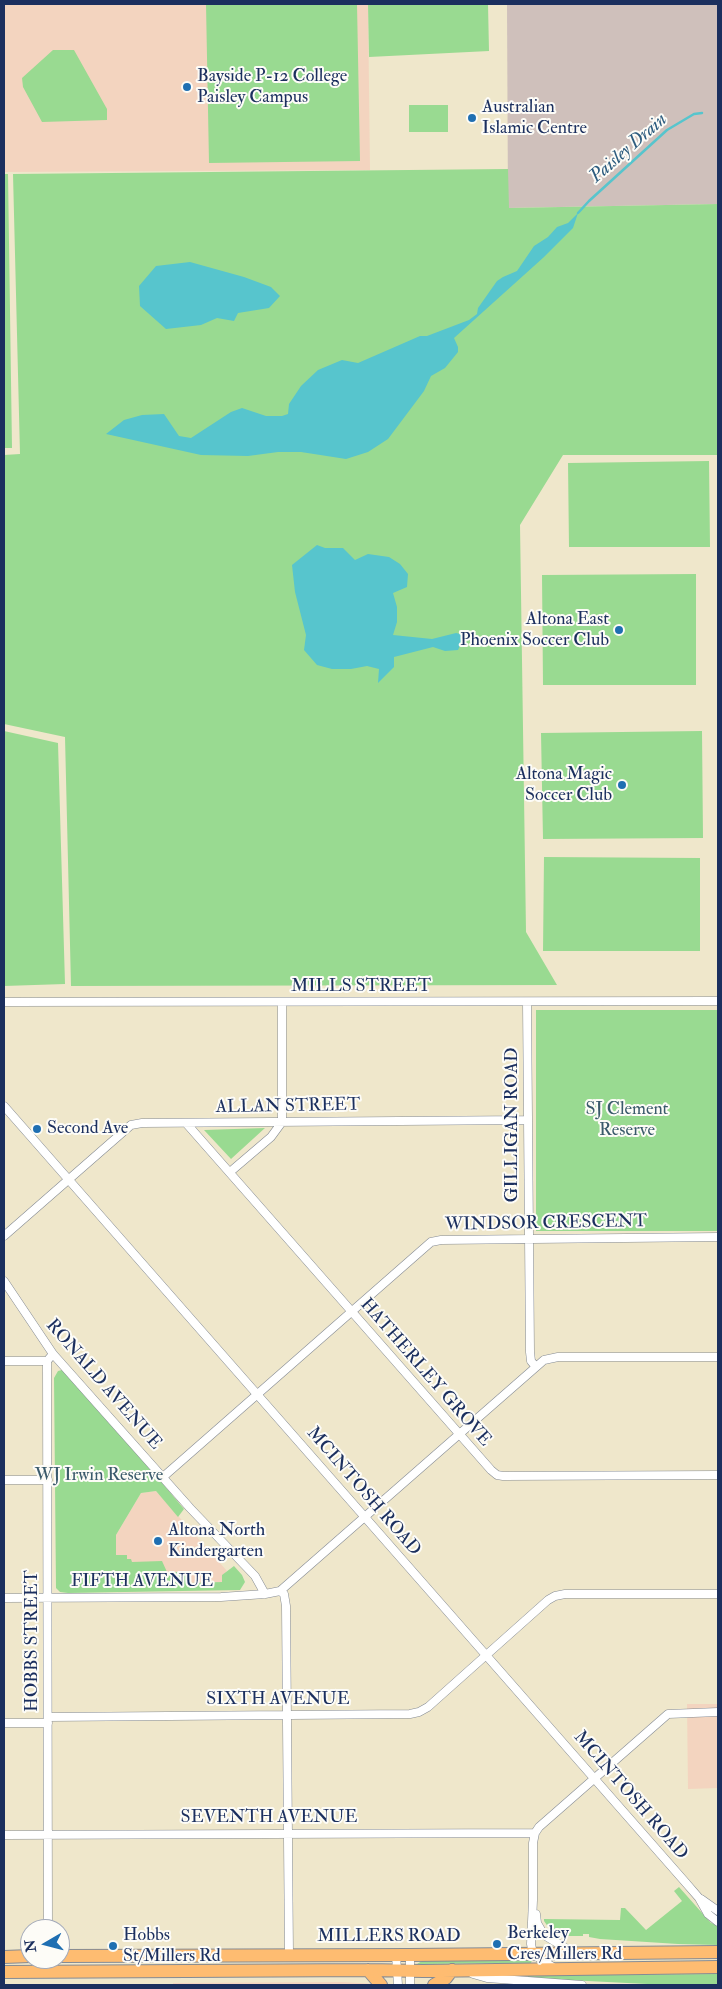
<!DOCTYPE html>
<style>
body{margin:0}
#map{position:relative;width:722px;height:1989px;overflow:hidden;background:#efe7cb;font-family:"IM FELL Double Pica",serif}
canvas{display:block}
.frame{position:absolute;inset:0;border:5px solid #1b2f5e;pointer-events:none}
.north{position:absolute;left:20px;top:1919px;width:50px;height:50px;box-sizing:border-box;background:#fdfcf7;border:1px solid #a3aaba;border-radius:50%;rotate:262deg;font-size:14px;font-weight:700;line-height:20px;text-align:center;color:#1b2f5e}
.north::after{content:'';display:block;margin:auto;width:18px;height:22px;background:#1f6fb2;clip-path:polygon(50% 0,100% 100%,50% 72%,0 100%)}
</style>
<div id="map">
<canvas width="722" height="1989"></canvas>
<div class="frame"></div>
<div class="north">N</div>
</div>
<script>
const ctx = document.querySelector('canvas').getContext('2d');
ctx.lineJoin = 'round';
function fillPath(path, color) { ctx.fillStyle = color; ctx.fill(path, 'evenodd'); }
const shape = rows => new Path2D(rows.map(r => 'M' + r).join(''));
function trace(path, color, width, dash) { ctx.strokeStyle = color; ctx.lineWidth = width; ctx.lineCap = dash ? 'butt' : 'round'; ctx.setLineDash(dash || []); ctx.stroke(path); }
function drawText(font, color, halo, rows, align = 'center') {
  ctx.font = font + ' "IM FELL Double Pica",serif'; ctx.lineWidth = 4; ctx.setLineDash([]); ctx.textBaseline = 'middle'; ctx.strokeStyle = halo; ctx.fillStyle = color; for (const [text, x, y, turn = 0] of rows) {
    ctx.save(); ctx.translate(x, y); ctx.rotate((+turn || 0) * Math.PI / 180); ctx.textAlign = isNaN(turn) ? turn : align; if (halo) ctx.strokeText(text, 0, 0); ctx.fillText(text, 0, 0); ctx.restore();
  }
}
const built = shape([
 [4,4,368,4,370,170,4,172],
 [156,1491,227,1571,223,1575,222,1582,189,1583,189,1572,167,1572,131,1562,116,1555,116,1535,141,1493],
 [687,1704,718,1704,718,1788,688,1789],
 [342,1982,393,1985,173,1985,173,1983]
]);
const industrial = shape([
 [507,4,718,4,718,204,508,208]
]);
const green = shape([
 [206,4,357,4,360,161,209,163],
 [368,4,488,4,489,51,369,57],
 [53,50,74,50,107,109,107,120,42,122,23,87,22,78],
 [409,105,448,105,448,132,409,132],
 [508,169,509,208,718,204,718,455,563,455,520,525,526,932,557,985,71,986,65,737,4,724,4,455,20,454,13,174],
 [4,174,8,174,12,448,4,448],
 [709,461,710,547,569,547,568,463],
 [696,574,696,685,543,685,542,575],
 [4,731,58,743,65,984,4,986],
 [702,731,703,838,543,839,541,733],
 [544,857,700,858,700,951,543,951],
 [536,1010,718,1010,718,1231,536,1231],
 [265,1128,231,1159,204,1130],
 [62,1370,65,1371,78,1383,184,1509,178,1517,156,1491,141,1493,116,1535,116,1555,127,1555,127,1559,131,1559,132,1562,162,1561,167,1572,189,1572,189,1583,222,1582,222,1575,234,1566,242,1575,245,1582,240,1590,68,1593,60,1592,56,1588,54,1378,58,1371],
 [679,1887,711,1923,718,1925,718,1945,678,1944,600,1939,589,1937,589,1934,583,1934,583,1936,561,1936,551,1931,544,1921,544,1919,620,1920,621,1908,625,1908,646,1930,682,1901,674,1891],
 [532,1960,531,1963,417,1964,422,1961],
 [718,1974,718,1985,667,1985,528,1978,528,1975]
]);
const water = shape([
 [578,213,573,228,544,257,454,338,458,347,458,352,445,368,431,376,424,391,388,439,368,452,346,459,301,452,278,452,248,456,201,455,106,434,124,420,142,415,164,414,179,436,191,438,231,412,242,408,266,416,282,416,288,414,289,404,301,386,318,370,342,360,358,363,420,336,427,336,469,320,477,314,478,308,497,281,503,277,517,271,534,246,548,237,557,227,568,223],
 [190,262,244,277,271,287,280,296,269,308,238,313,234,321,217,318,201,325,166,329,140,306,139,286,156,266],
 [317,545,325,548,343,548,355,560,368,554,389,557,400,564,408,574,407,587,393,593,397,607,397,622,393,635,432,639,456,633,465,635,458,650,445,651,433,647,394,657,394,667,378,683,379,669,367,666,351,669,332,669,317,665,304,650,306,635,295,592,292,565]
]);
const stream = shape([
 [578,213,589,201,667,130,694,114,702,113]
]);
const minor = shape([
 [4,1002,718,1001],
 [527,1002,530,1352,531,1361,536,1367],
 [4,1106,686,1883,699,1898,708,1914,718,1922],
 [186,1123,491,1470,497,1475,503,1476,718,1475],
 [230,1172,271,1137,282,1122,282,1003],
 [4,1236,131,1125,142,1123,528,1120],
 [4,1281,53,1354,190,1508,255,1576,265,1594],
 [4,1361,47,1361],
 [163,1477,431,1242,441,1240,718,1237],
 [4,1480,48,1480],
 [280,1591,284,1594,286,1606,289,1955],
 [4,1598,221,1597,265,1594,280,1591,544,1360,558,1357,718,1357],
 [48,1717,410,1714,419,1712,428,1707,548,1600,555,1596,565,1594,718,1594],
 [4,1723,48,1723],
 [4,1835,535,1833],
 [701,1899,718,1911],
 [536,1914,537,1923,544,1935,574,1953],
 [48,1929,47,1361,53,1354],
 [396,1955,398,1985],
 [410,1955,410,1985],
 [553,1967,533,1954,531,1944,533,1900,533,1843,535,1833,539,1827,668,1714,718,1712],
 [47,1971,47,1959],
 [473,1974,487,1978,582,1985]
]);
const primary = shape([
 [60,1956,410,1955,718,1952],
 [4,1957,30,1956],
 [368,1970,381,1985],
 [4,1972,368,1970,423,1971,718,1967],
 [434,1985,446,1978,452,1970]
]);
const markers = [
 [187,87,5,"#1f6fb2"],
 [472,118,5,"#1f6fb2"],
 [619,630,5,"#1f6fb2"],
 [622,785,5,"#1f6fb2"],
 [37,1129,5,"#1f6fb2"],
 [158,1541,5,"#1f6fb2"],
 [497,1944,5,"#1f6fb2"],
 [113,1946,5,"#1f6fb2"]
];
const poiNames = [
 ["Bayside P-12 College",197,77],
 ["Paisley Campus",197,98],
 ["Australian",482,108],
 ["Islamic Centre",482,129],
 ["Altona East",609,620,"right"],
 ["Phoenix Soccer Club",609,641,"right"],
 ["Altona Magic",612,775,"right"],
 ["Soccer Club",612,796,"right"],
 ["Second Ave",47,1129],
 ["Altona North",168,1531],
 ["Kindergarten",168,1552],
 ["Berkeley",507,1934],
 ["Cres/Millers Rd",507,1955],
 ["Hobbs",123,1936],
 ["St/Millers Rd",123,1957]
];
const streetNames = [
 ["MILLS STREET",361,987],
 ["ALLAN STREET",288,1107,-1],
 ["GILLIGAN ROAD",513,1125,-90],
 ["WINDSOR CRESCENT",546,1224,-1],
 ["HATHERLEY GROVE",425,1373,49],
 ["RONALD AVENUE",103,1385,49],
 ["MCINTOSH ROAD",363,1492,49],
 ["FIFTH AVENUE",142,1582],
 ["HOBBS STREET",33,1641,-90],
 ["SIXTH AVENUE",278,1700],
 ["MCINTOSH ROAD",630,1796,49],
 ["SEVENTH AVENUE",269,1818],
 ["MILLERS ROAD",389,1937]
];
const parkNames = [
 ["SJ Clement",627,1110],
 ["Reserve",627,1131],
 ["WJ Irwin Reserve",99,1476]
];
const waterNames = [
 ["Paisley Drain",629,149,-41]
];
fillPath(built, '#f3d4bf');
fillPath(industrial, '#cfc0bb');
fillPath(green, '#99da91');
fillPath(water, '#57c5cd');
trace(stream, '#57c5cd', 2.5);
trace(minor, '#858b94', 9);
trace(primary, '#858b94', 14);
trace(minor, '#fff', 8);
trace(primary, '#febc71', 12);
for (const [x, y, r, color] of markers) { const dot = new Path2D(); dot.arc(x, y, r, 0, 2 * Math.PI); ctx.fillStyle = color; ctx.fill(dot); trace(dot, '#fdfcf7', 2); }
drawText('18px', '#1b2f5e', '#fdfcf7', poiNames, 'left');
drawText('18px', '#1b2f5e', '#fdfcf7', streetNames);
drawText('18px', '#3a5a6b', '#fdfcf7', parkNames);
drawText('italic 19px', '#2d5c7f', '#fdfcf7', waterNames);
</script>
